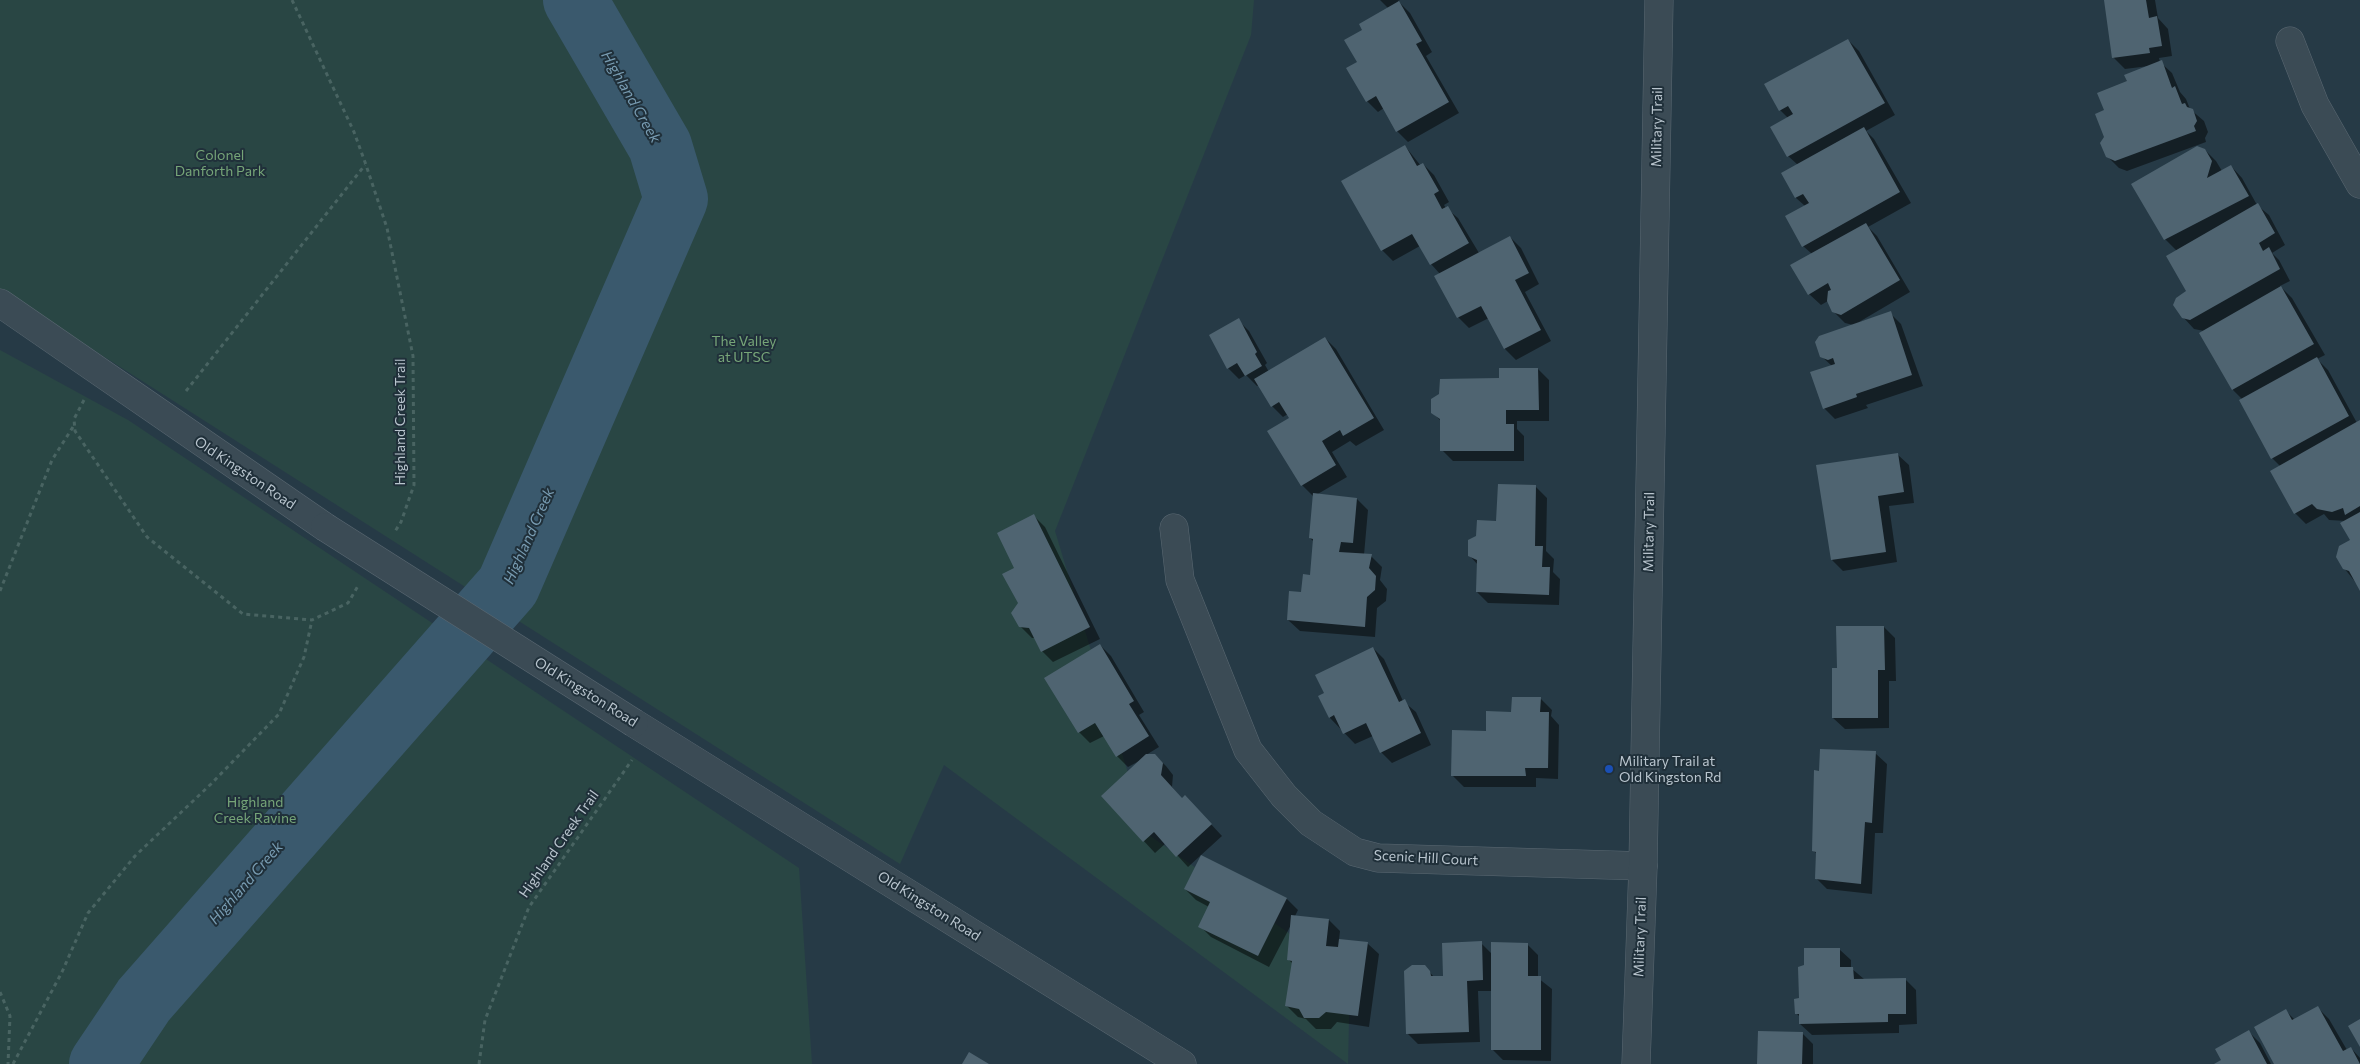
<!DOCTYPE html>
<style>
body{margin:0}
canvas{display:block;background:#263a46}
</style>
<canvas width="2360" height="1064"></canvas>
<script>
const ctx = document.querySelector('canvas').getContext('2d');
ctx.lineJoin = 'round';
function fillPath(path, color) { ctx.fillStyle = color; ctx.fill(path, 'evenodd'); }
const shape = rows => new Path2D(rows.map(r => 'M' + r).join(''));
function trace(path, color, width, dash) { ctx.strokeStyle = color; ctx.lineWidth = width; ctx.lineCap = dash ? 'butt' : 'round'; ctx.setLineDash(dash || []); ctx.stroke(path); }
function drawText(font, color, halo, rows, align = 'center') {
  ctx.font = font + ' Commissioner,sans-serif'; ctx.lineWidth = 4; ctx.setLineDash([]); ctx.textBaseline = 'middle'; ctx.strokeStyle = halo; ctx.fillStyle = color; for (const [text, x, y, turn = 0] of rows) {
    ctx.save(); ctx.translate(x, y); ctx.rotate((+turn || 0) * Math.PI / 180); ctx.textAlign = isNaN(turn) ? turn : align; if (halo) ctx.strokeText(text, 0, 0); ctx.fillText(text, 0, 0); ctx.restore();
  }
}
const green = shape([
 [0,0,1254,0,1251,35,1055,531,1146,833,1350,976,1348,1064,944,765,900,864,81,342,0,298],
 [0,350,128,420,799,868,812,1064,0,1064]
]);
const shadow = shape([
 [1380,0,1400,0,1398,1,1410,13,1432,52,1426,56,1459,113,1408,142,1397,131,1384,108,1378,112,1367,101,1358,63,1364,30,1388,8],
 [2105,0,2155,0,2158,18,2168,29,2172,56,2159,58,2160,62,2172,73,2180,92,2186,99,2190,109,2204,121,2208,132,2205,138,2206,142,2127,171,2119,168,2107,156,2106,111,2128,82,2149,66,2125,69,2114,58],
 [1848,40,1859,51,1895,115,1866,131,1874,139,1911,203,1868,227,1877,236,1910,292,1859,322,1890,313,1901,324,1923,386,1866,405,1868,408,1835,419,1824,408,1832,366,1821,356,1853,325,1845,323,1833,311,1828,301,1821,305,1809,294,1812,254,1803,246,1805,206,1796,198,1783,174,1798,165,1788,156,1788,118,1780,110],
 [1405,146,1421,166,1423,164,1434,175,1449,202,1444,205,1446,208,1458,218,1479,253,1510,237,1521,248,1539,284,1525,292,1551,341,1516,360,1505,349,1489,318,1469,328,1458,317,1440,274,1431,264,1420,246,1393,261,1382,250],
 [2205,150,2216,161,2222,171,2231,166,2242,178,2257,205,2269,215,2285,245,2272,253,2279,260,2290,281,2280,286,2292,298,2325,355,2317,359,2328,370,2357,423,2360,421,2360,588,2344,568,2352,540,2346,521,2329,520,2324,514,2306,524,2295,513,2280,466,2272,458,2243,400,2233,390,2200,333,2204,331,2194,329,2183,317,2188,291,2177,251,2165,239],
 [1238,320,1249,331,1267,363,1265,365,1269,372,1325,338,1336,349,1384,430,1356,446,1350,441,1332,452,1347,477,1316,495,1357,499,1368,510,1364,555,1371,556,1382,567,1380,580,1387,589,1386,601,1377,608,1375,637,1300,631,1288,620,1311,576,1314,542,1310,538,1314,497,1302,485,1269,432,1290,419,1288,414,1283,417,1272,406,1259,385,1257,386,1246,375,1239,379,1228,368],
 [1538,369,1549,380,1549,421,1517,421,1517,429,1524,436,1524,461,1453,461,1442,450,1442,422,1432,412],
 [1897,454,1909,465,1914,503,1889,506,1897,562,1843,571,1832,560],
 [1499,486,1536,487,1547,498,1546,551,1554,559,1553,572,1560,579,1559,605,1488,603,1477,592,1478,565,1469,555,1497,522],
 [1034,516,1045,527,1100,639,1053,662,1042,651,1036,638,1032,638,1020,626,1016,569],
 [1884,627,1895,638,1896,681,1889,681,1889,728,1845,729,1833,718,1838,669],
 [1100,645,1111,656,1144,712,1139,715,1159,747,1146,755,1155,755,1166,766,1173,775,1172,787,1182,799,1196,808,1222,836,1188,867,1166,843,1155,853,1102,796,1141,760,1128,767,1117,756,1104,736,1090,743,1079,732],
 [1373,648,1384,659,1403,701,1416,712,1431,745,1392,763,1381,752,1373,736,1355,744,1330,718,1320,697],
 [1541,699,1552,710,1551,716,1559,725,1558,779,1536,778,1536,787,1464,787,1453,776,1487,732],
 [1875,753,1887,764,1883,833,1875,833,1872,894,1827,889,1816,878,1817,854,1814,851,1820,772],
 [1202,857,1287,899,1298,910,1295,916,1329,920,1340,931,1339,940,1367,943,1379,954,1369,1027,1337,1022,1331,1029,1316,1029,1306,1019,1298,1017,1287,1006,1293,964,1288,959,1292,923,1269,967,1211,937,1200,926,1209,907,1196,900,1185,889],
 [1481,943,1492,954,1527,944,1538,955,1538,978,1552,989,1551,1061,1503,1060,1492,1049,1492,991,1478,991,1480,1042,1418,1044,1407,1033,1424,966,1435,978,1444,977],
 [1839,949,1851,960,1851,968,1864,979,1905,979,1916,990,1917,1024,1899,1025,1899,1033,1812,1035,1800,1024,1800,1017,1796,1013,1800,999],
 [2318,1008,2329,1019,2347,1050,2351,1048,2360,1058,2360,1064,2276,1064,2286,1011,2295,1020],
 [2249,1032,2260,1043,2271,1064,2217,1064,2223,1061],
 [1802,1033,1813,1044,1813,1064,1759,1064]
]);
const river = shape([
 [101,1064,144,1000,508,586,676,199,660,146,575,0]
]);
const building = shape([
 [2104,0,2146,0,2149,18,2157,16,2162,46,2149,48,2150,53,2112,58],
 [1399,1,1422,41,1416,44,1449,102,1396,132,1376,96,1366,102,1346,68,1357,62,1344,40,1362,30,1359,24],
 [1848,39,1885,103,1787,157,1770,127,1793,114,1788,106,1779,111,1764,84],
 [2162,60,2172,88,2175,86,2182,104,2185,103,2187,107,2193,109,2197,121,2194,126,2196,131,2115,161,2106,157,2100,143,2104,137,2095,114,2104,110,2097,93,2127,81,2124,75],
 [1864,127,1900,192,1802,247,1785,216,1809,203,1803,194,1795,198,1781,173],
 [1405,145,1417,166,1423,163,1439,191,1434,194,1442,209,1448,206,1469,243,1430,265,1412,234,1381,251,1341,181],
 [2197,146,2205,149,2212,161,2207,178,2231,165,2249,196,2164,240,2131,184],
 [2258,203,2275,233,2259,243,2263,251,2269,247,2280,269,2190,320,2182,318,2173,305,2176,298,2186,291,2166,256],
 [1866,223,1900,280,1841,315,1832,312,1827,301,1828,291,1831,290,1828,283,1808,295,1790,265],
 [1510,236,1529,273,1515,280,1541,330,1504,349,1481,306,1457,318,1434,276],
 [2281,286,2314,344,2232,390,2199,333],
 [1891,311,1912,375,1856,394,1857,397,1823,409,1810,372,1835,364,1833,358,1828,360,1820,357,1815,342,1819,336],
 [1239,318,1257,352,1255,354,1262,366,1245,376,1237,363,1227,369,1209,335],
 [1325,337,1374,418,1343,436,1340,430,1322,441,1336,465,1301,486,1267,431,1289,418,1279,402,1271,407,1254,379],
 [2317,357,2349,416,2271,459,2239,400],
 [1499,368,1538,368,1539,410,1506,410,1506,424,1514,424,1514,451,1440,451,1440,419,1431,413,1431,399,1439,394,1440,379,1499,378],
 [2360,420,2360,506,2345,515,2343,508,2332,512,2317,509,2312,504,2294,514,2270,471],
 [1898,453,1904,492,1878,496,1886,552,1831,560,1816,465],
 [1498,484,1536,485,1535,546,1543,546,1542,567,1550,567,1549,595,1476,592,1477,560,1468,556,1468,540,1476,536,1477,520,1496,521],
 [1313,493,1357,498,1353,543,1341,542,1339,552,1372,554,1369,568,1376,576,1375,590,1367,597,1365,627,1287,620,1289,591,1301,592,1303,574,1310,575,1313,539,1309,538],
 [2360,512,2360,591,2349,571,2343,569,2336,557,2339,546,2350,540,2340,523],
 [1034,514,1090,627,1041,652,1029,628,1019,627,1011,613,1018,603,1002,574,1014,568,997,533],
 [1836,626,1884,626,1885,670,1878,670,1878,718,1832,718,1832,668,1837,668],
 [1100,644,1134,701,1129,704,1149,736,1116,757,1095,723,1078,733,1044,678],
 [1373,647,1399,702,1405,699,1421,733,1380,753,1366,723,1343,734,1334,715,1329,718,1318,696,1324,693,1315,675],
 [1512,697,1541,697,1540,712,1549,712,1548,768,1525,768,1526,776,1451,776,1452,730,1486,731,1486,711,1511,712],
 [1820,749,1876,751,1872,823,1865,822,1861,884,1815,879,1816,852,1812,851,1814,770,1819,771],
 [1146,754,1155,754,1163,763,1161,775,1182,798,1185,795,1212,824,1176,857,1154,832,1143,842,1101,796],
 [1201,855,1287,898,1258,956,1198,927,1210,902,1184,889],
 [1291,915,1329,919,1326,946,1338,947,1339,939,1368,942,1358,1016,1326,1012,1319,1018,1304,1018,1299,1009,1285,1006,1292,961,1287,960],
 [1482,941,1483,980,1467,981,1469,1032,1406,1034,1404,971,1412,965,1425,965,1430,971,1431,976,1443,976,1442,943],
 [1491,942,1528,943,1528,976,1541,976,1541,1050,1491,1050],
 [1804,948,1840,948,1840,967,1853,967,1854,979,1906,978,1906,1014,1888,1014,1888,1022,1799,1024,1799,1014,1795,1014,1794,999,1799,998,1798,967,1804,965],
 [2318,1006,2343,1051,2351,1047,2360,1064,2274,1064,2254,1027,2286,1009,2292,1020],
 [2360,1019,2360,1047,2348,1026],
 [2249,1030,2267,1064,2214,1064,2221,1060,2215,1049],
 [1758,1031,1803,1032,1802,1064,1757,1064],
 [969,1052,989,1064,962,1064]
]);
const path = shape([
 [292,0,354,132,366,165,387,228,413,356,414,485,401,522,394,533],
 [186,391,365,165],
 [84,400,74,419,75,431,147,537,243,614,312,620,348,603,358,586],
 [0,591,52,460,73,427],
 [0,992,10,1016,8,1064],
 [13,1064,62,972,88,913,135,856,211,784,279,714,304,657,312,620],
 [479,1064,485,1020,529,907,632,760]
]);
const minor = shape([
 [2290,41,2315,105,2360,184],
 [1174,528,1180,580,1248,750,1284,796,1311,823,1355,852,1378,858,1643,866]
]);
const tertiary = shape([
 [0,303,325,527],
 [634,723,1182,1064],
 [1636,1064,1643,866,1659,0]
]);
const tertiaryBridge = shape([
 [325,527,634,723]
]);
const markers = [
 [1609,769,5,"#1a4fb4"]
];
const streetNames = [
 ["Military Trail",1657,127,-89],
 ["Highland Creek Trail",400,422,-90],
 ["Old Kingston Road",245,473,34],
 ["Military Trail",1649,532,-89],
 ["Old Kingston Road",586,692,32],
 ["Highland Creek Trail",559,844,-55],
 ["Scenic Hill Court",1426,858,3],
 ["Old Kingston Road",929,906,32],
 ["Military Trail",1640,937,-88]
];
const parkNames = [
 ["Colonel",220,155],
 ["Danforth Park",220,171],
 ["The Valley",744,341],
 ["at UTSC",744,357],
 ["Highland",255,802],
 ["Creek Ravine",255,818]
];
const poiNames = [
 ["Military Trail at",1619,761],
 ["Old Kingston Rd",1619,777]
];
const waterNames = [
 ["Highland Creek",631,97,60],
 ["Highland Creek",529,536,-66],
 ["Highland Creek",246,883,-49]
];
fillPath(green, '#294644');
fillPath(shadow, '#0007');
trace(river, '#3a596d', 64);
fillPath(building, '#4f6471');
trace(minor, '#5a6872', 29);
trace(tertiary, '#5a6872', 29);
trace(path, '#496462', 3, [4, 4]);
trace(minor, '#3b4b55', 28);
trace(tertiary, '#3b4b55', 28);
trace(tertiaryBridge, '#5a6872', 29, []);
trace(tertiaryBridge, '#3b4b55', 28);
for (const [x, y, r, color] of markers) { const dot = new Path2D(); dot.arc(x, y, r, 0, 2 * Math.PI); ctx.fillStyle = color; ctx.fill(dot); trace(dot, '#20303a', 2); }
drawText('14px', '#b9c5ce', '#20303a', streetNames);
drawText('14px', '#76a578', '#20303a', parkNames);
drawText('14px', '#b9c5ce', '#20303a', poiNames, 'left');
drawText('italic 15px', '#789cb2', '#20303a', waterNames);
</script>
